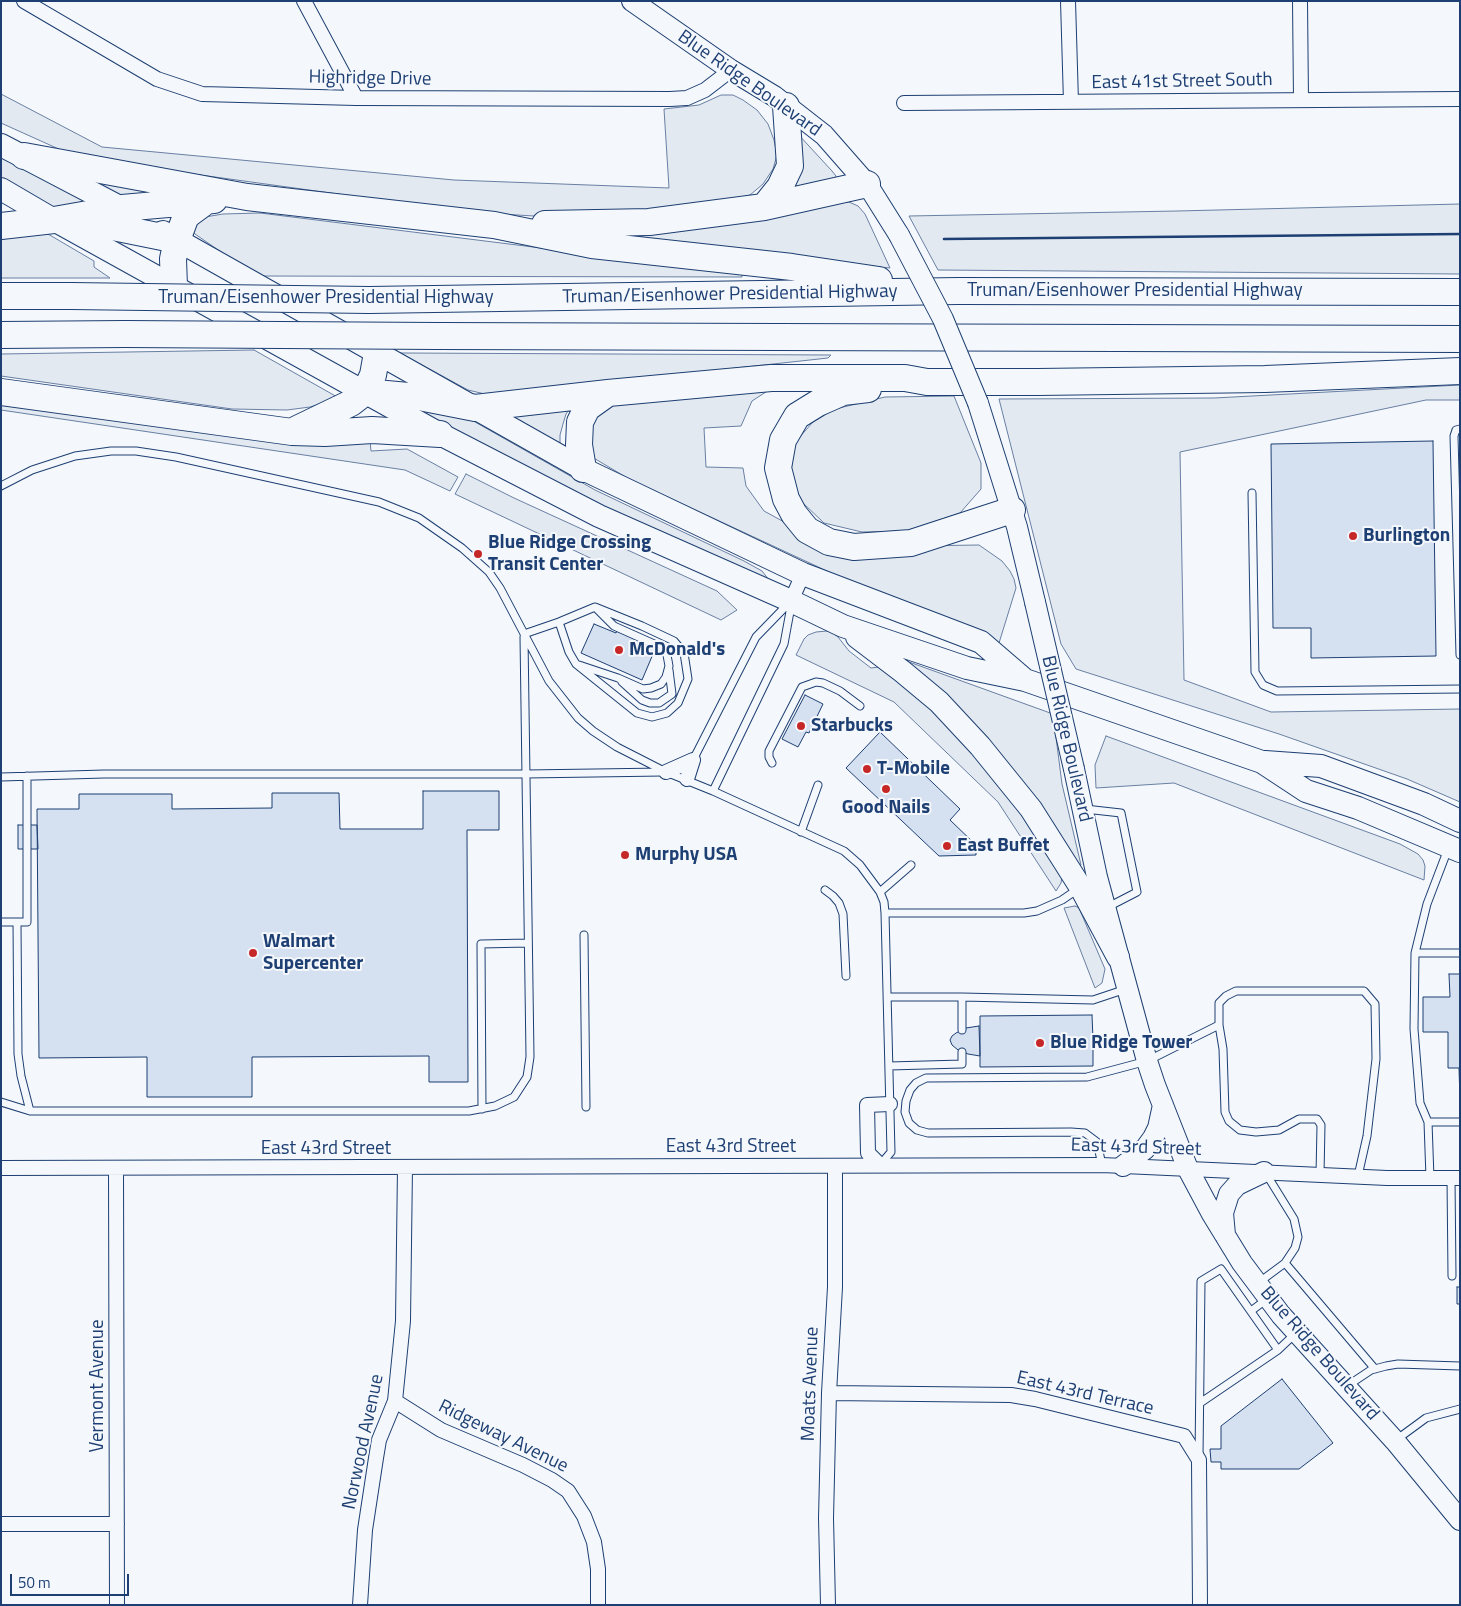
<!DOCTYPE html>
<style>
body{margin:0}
#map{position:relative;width:1461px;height:1606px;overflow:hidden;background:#f4f7fb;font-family:"Titillium Web",sans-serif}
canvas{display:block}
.frame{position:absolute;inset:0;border:2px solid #1d3f73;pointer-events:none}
.scale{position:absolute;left:10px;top:1574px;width:119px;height:22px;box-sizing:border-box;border:2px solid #1d3f73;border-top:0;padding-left:6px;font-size:15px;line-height:18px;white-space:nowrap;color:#1d3f73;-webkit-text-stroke:4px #f4f7fb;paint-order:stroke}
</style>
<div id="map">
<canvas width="1461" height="1606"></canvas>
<div class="frame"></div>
<div class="scale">50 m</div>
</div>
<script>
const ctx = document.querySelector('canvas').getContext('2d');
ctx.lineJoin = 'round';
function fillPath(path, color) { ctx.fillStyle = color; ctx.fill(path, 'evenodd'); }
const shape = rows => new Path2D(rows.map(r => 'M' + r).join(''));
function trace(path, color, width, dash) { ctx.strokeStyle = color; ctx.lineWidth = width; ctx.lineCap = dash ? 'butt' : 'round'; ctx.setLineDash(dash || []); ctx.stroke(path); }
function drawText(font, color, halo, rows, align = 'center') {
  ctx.font = font + ' "Titillium Web",sans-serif'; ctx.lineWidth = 4; ctx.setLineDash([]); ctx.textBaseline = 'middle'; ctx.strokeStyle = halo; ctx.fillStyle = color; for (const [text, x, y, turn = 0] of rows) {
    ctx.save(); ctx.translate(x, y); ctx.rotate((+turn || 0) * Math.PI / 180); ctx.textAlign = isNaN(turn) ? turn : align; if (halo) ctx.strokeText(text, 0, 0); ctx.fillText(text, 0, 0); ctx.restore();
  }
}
const green = shape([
 [1,94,102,147,454,180,669,188,664,109,699,105,721,95,733,95,743,100,757,110,768,124,774,140,777,155,773,169,763,184,750,195,726,201,600,216,534,216,468,212,92,160,72,155,1,123,1,94],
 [797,133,832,171,836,176,835,180,783,193,797,133],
 [1,158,37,175,93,205,55,210,1,179,1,158],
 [93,182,179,191,127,200,93,182],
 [838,202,849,202,858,206,865,214,890,268,648,243,552,231,838,202],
 [1460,204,1460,274,938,270,909,216,1177,211,1460,204],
 [260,213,742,273,742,277,256,276,195,234,190,230,205,217,223,214,260,213],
 [40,232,48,234,94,261,94,267,110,278,1,278,1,234,40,232],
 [254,350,339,398,310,407,287,410,232,409,1,376,1,354,254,350],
 [400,353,831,355,828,358,489,395,468,390,400,353],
 [1460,385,1460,400,1426,400,1180,452,1184,680,1271,712,1460,709,1460,802,1407,779,1279,734,1076,669,1061,644,999,399,1214,398,1460,385],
 [775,386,752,401,741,426,704,428,706,467,743,468,746,486,764,511,799,530,843,547,979,545,1002,561,1010,571,1014,579,1016,588,999,643,829,572,629,479,592,457,589,420,607,406,775,386],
 [954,396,981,463,981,489,960,513,906,531,862,532,824,523,803,503,795,488,789,460,797,440,813,422,835,409,885,397,954,396],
 [401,398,461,414,595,490,744,561,762,571,769,580,767,582,460,439,401,398],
 [574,402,566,414,563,424,560,435,560,447,498,411,574,402],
 [1,404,370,441,371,451,407,449,458,477,450,491,405,470,1,410,1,404],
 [466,474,514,498,717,591,737,610,721,620,455,494,466,474],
 [827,631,833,633,838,637,849,651,871,668,879,667,950,723,1007,789,1062,877,1061,883,1056,891,998,802,894,702,796,655,804,639,808,635,816,632,827,631],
 [898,658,1053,714,1062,784,1081,865,1075,867,898,658],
 [1106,736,1400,844,1418,854,1423,860,1425,866,1424,880,1174,783,1096,788,1095,765,1106,736],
 [1075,906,1079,908,1105,969,1102,983,1095,988,1064,908,1075,906]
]);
const building = shape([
 [1433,441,1436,656,1311,658,1311,628,1273,628,1271,444,1433,441],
 [594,624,616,633,617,630,656,647,642,680,581,653,594,624],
 [805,695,823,704,809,733,806,732,798,747,782,739,805,695],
 [880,732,960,809,950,820,976,845,976,855,939,856,846,768,880,732],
 [423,791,499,791,499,830,467,830,468,1082,429,1082,429,1056,252,1057,252,1097,147,1097,147,1057,39,1058,37,809,79,809,79,794,172,794,172,809,272,808,272,793,339,793,340,829,423,829,423,791],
 [18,825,37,825,38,849,18,849,18,825],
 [1449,974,1460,974,1460,1101,1459,1068,1448,1068,1448,1032,1423,1032,1423,997,1450,997,1449,974],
 [1092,1015,1093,1039,1100,1039,1100,1047,1093,1047,1093,1066,980,1067,980,1016,1092,1015],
 [979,1026,980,1056,968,1054,958,1050,952,1045,950,1040,952,1036,956,1033,966,1028,979,1026],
 [1457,1287,1460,1287,1460,1304,1457,1304,1457,1287],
 [1282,1379,1333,1443,1299,1469,1221,1469,1221,1462,1211,1462,1210,1449,1221,1449,1221,1426,1282,1379]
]);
const lane = shape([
 [1460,429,1456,430,1454,436,1460,655],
 [1,486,32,470,75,456,111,451,136,451,176,457,379,502,419,518,462,548,489,572,500,588,549,681,578,718,593,731,617,747,666,772,713,791,844,851,860,865,880,892,884,902,885,913,891,1152,880,1165],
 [1252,493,1255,672,1263,685,1277,691,1460,689],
 [524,634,559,622,595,607,642,626,674,641,684,653,688,679,678,703,667,713,652,717,637,713,576,664,569,652,559,622],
 [579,665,618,678,643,689,651,688,661,684,666,677,669,666,667,655,661,647,614,626,597,609],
 [622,682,642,700,650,703,659,703,672,694,669,670],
 [693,760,756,637,789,603],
 [772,763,769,757,769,751,802,687,816,682,823,683,840,691,860,706],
 [1,777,104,774,526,774,663,772],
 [713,791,784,644,791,606],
 [1085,809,1121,813,1137,892,1106,908],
 [801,832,818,785],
 [825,890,833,896,839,903,843,914,846,976],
 [880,892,911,865],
 [885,913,1024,913,1037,911,1062,900,1078,889],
 [1,922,27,922,27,776],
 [17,922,18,1054,21,1076,30,1111],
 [584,935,586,1107],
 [1415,953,1460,953],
 [887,997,962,997,1093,1000,1126,989],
 [1219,1025,1223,1049,1225,1112,1229,1121,1240,1130,1256,1132,1279,1130,1299,1119,1317,1119,1321,1125,1320,1175],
 [962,1030,962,997],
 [889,1066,962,1064,962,1052],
 [1,1102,30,1111,469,1111,495,1106,514,1097,527,1077,530,1057,524,637],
 [482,1109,481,944,528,943],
 [1428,1122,1460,1122],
 [1102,1165,1097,1142,1085,1133,1071,1132,928,1133,917,1130,909,1123,905,1112,906,1101,910,1090,916,1083,926,1078,1087,1077,1147,1061,1219,1025,1219,1003,1226,996,1236,991,1364,991,1375,1004,1376,1059,1367,1136,1358,1176],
 [1430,1178,1428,1122,1420,1103,1414,1029,1415,953,1427,904,1448,849],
 [1451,1178,1452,1276],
 [1285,1263,1375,1369],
 [1258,1283,1285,1263,1295,1248,1298,1237,1294,1219,1265,1172],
 [1251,1311,1267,1299],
 [1278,1350,1296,1333],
 [1347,1386,1371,1370,1386,1366,1398,1364,1460,1366],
 [1396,1440,1426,1418,1460,1409],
 [1199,1457,1201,1281,1221,1269,1278,1350,1200,1403]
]);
const street = shape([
 [24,1,157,79,202,94,356,98,670,99,687,98,705,90,731,70],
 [304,1,356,98],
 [1068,1,1071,102],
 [1300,1,1301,100],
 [904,103,1460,99],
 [791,601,803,574],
 [666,772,693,760],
 [687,779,693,760],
 [880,1165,868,1153,867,1105,890,1104],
 [1,1168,1102,1165,1387,1178,1460,1178],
 [116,1168,117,1605],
 [829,1393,1011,1395,1035,1399,1184,1436,1199,1460,1200,1605],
 [395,1401,441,1430,523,1465,552,1480,568,1491,584,1516,594,1542,598,1569,598,1605],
 [1,1524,117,1524],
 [360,1605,365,1530,376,1458,379,1440,395,1401,403,1321,405,1167],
 [828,1605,826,1518,829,1393,835,1287,835,1166]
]);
const secondary = shape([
 [632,1,731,70,774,96,824,135,867,184,899,235],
 [978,403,1017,527,1035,602],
 [1074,769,1097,877,1147,1061,1155,1085,1188,1169,1212,1214,1242,1263,1281,1315,1395,1441,1460,1520],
 [1123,1166,1145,1149,1153,1138,1158,1128,1163,1105],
 [1225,1235,1223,1213,1229,1194,1237,1185,1264,1172]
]);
const primary = shape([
 [1,145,129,212],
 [1,189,54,220,440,434,599,516,791,601,843,626,967,668,1025,680,1262,762,1306,791,1358,808,1460,851],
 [163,232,583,469,803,574,981,642,1024,679],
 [857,637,903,672,939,702,980,746,1031,809,1081,888,1118,957],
 [1265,762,1321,766,1424,804,1460,821]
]);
const highway = shape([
 [24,156,247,197,494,225,592,245,792,267,879,280],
 [764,207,780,187,790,166,786,106],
 [82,222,93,223,177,240],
 [545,224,649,222,764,207,867,184],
 [1,226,54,220,122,208,214,200],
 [174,286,173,259,177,240,186,216,205,202],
 [1,296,71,296],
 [369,300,958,291,1460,292],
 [1,335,125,334],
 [437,336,1460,339],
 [868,389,843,392,818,403,797,416,783,440,778,468,786,499,794,514,807,530,829,542,854,547,911,543,1012,510],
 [1,392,292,432,325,433,372,430,440,434],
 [365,392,419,397,475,408,608,393,771,378,905,378,927,382,1038,382,1265,379,1460,371],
 [297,429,351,403,365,392,373,375,377,353],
 [583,469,579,445,580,422,587,408,608,393]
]);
const secondaryBridge = shape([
 [899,235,943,319,978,403],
 [1035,602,1074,769]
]);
const highwayBridge = shape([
 [71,296,369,300],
 [125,334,437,336]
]);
const wall = shape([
 [944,239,1460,234]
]);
const markers = [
 [1353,536,5,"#c62828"],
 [478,554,5,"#c62828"],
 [619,650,5,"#c62828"],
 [801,726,5,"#c62828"],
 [867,769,5,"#c62828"],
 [886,789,5,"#c62828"],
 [947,846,5,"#c62828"],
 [625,855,5,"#c62828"],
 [253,953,5,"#c62828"],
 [1040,1043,5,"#c62828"]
];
const streetNames = [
 ["Highridge Drive",370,79,1],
 ["East 41st Street South",1182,82,-1],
 ["Blue Ridge Boulevard",749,84,35],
 ["Truman/Eisenhower Presidential Highway",1135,291],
 ["Truman/Eisenhower Presidential Highway",730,295,-1],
 ["Truman/Eisenhower Presidential Highway",326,298],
 ["Blue Ridge Boulevard",1066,739,77],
 ["East 43rd Street",731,1147],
 ["East 43rd Street",1136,1148,2],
 ["East 43rd Street",326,1149],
 ["Blue Ridge Boulevard",1319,1354,49],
 ["Moats Avenue",811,1384,-88],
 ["Vermont Avenue",98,1386,-90],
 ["East 43rd Terrace",1085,1394,13],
 ["Ridgeway Avenue",503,1437,26],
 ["Norwood Avenue",364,1442,-78]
];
const poiNames = [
 ["Burlington",1363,536],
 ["Blue Ridge Crossing",488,543],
 ["Transit Center",488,565],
 ["McDonald's",629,650],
 ["Starbucks",811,726],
 ["T-Mobile",877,769],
 ["Good Nails",886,808,"center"],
 ["East Buffet",957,846],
 ["Murphy USA",635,855],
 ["Walmart",263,942],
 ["Supercenter",263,964],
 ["Blue Ridge Tower",1050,1043]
];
fillPath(green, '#e3e9f0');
trace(green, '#687fa3', 1);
fillPath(building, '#d5e0f0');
trace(building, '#1d3f73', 1);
trace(lane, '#1d3f73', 9);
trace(street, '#1d3f73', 16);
trace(secondary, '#1d3f73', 22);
trace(primary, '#1d3f73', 24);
trace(highway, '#1d3f73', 28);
trace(lane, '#f4f7fb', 7);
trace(street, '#f4f7fb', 14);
trace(secondary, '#f4f7fb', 20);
trace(primary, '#f4f7fb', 22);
trace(highway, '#f4f7fb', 26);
trace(secondaryBridge, '#1d3f73', 22, []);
trace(highwayBridge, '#1d3f73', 28, []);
trace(secondaryBridge, '#f4f7fb', 20);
trace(highwayBridge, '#f4f7fb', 26);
trace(wall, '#1d3f73', 2.5);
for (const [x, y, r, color] of markers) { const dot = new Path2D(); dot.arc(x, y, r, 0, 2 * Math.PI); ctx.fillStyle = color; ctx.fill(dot); trace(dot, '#f4f7fb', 2); }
drawText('19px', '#1d3f73', '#f4f7fb', streetNames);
drawText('bold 19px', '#1d3f73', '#f4f7fb', poiNames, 'left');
</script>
